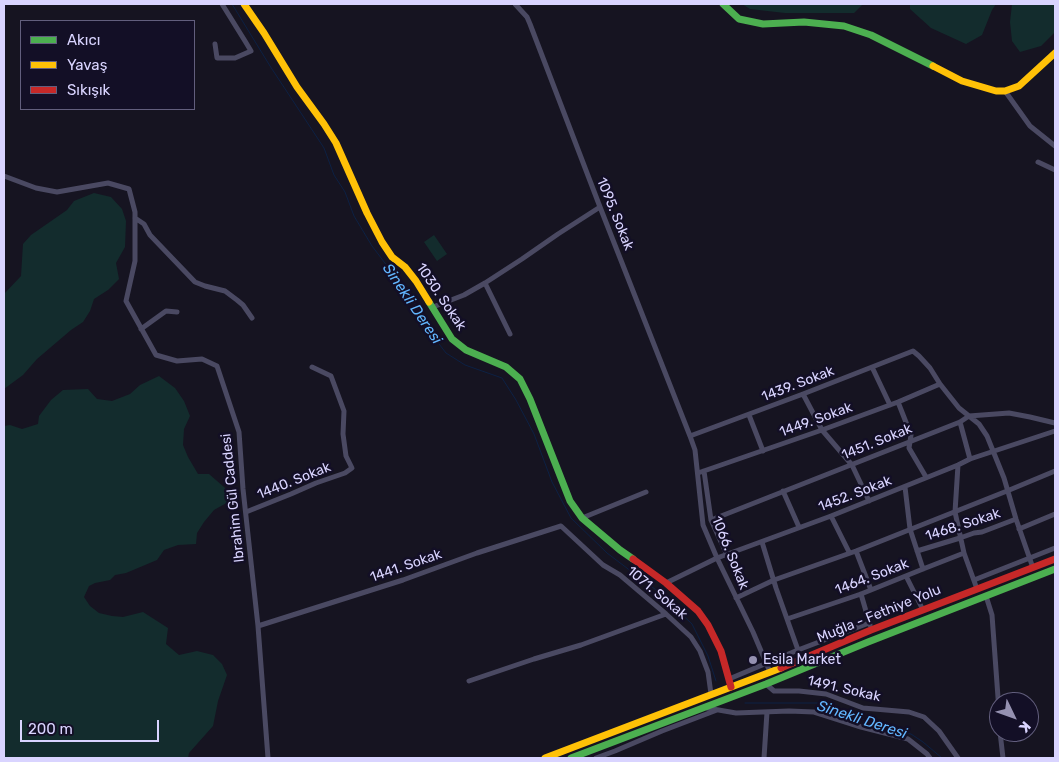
<!DOCTYPE html>
<meta charset="utf-8">
<style>
body{margin:0}
#map{position:relative;width:1059px;height:762px;overflow:hidden;background:#161421;font-family:Rubik,sans-serif}
canvas{display:block}
.frame{position:absolute;inset:0;border:5px solid #d9d4ff;pointer-events:none}
.legend{position:absolute;left:20px;top:20px;width:175px;height:90px;box-sizing:border-box;background:#130f26;border:1px solid #625e7d;margin:0;padding:6px 9px;list-style:none;font-size:15px;color:#d9d4ff}
.legend li{display:flex;align-items:center;gap:10px;height:25px}
.legend b{width:25px;border:1px solid #625e7d}
.north{position:absolute;left:989px;top:692px;width:50px;height:50px;box-sizing:border-box;background:#130f26;border:1px solid #625e7d;border-radius:50%;rotate:132deg;font-size:14px;font-weight:700;line-height:20px;text-align:center;color:#d9d4ff}
.north::after{content:'';display:block;margin:auto;width:18px;height:22px;background:#9591b1;clip-path:polygon(50% 0,100% 100%,50% 72%,0 100%)}
.scale{position:absolute;left:20px;top:720px;width:139px;height:22px;box-sizing:border-box;border:2px solid #d9d4ff;border-top:0;padding-left:6px;font-size:15px;line-height:18px;white-space:nowrap;color:#d9d4ff;-webkit-text-stroke:4px #130f26;paint-order:stroke}
</style>
<div id="map">
<canvas width="1059" height="762"></canvas>
<div class="frame"></div>
<ul class="legend">
<li><b style="height:6px;background:#4caf50"></b>Akıcı</li>
<li><b style="height:6px;background:#ffc107"></b>Yavaş</li>
<li><b style="height:6px;background:#c62828"></b>Sıkışık</li>
</ul>
<div class="north">K</div>
<div class="scale">200 m</div>
</div>
<script>
const ctx = document.querySelector('canvas').getContext('2d');
ctx.lineJoin = 'round';
function fillPath(path, color) { ctx.fillStyle = color; ctx.fill(path, 'evenodd'); }
const shape = rows => new Path2D(rows.map(r => 'M' + r).join(''));
function trace(path, color, width, dash) { ctx.strokeStyle = color; ctx.lineWidth = width; ctx.lineCap = dash ? 'butt' : 'round'; ctx.setLineDash(dash || []); ctx.stroke(path); }
function drawText(font, color, halo, rows, align = 'center') {
  ctx.font = font + ' Rubik,sans-serif'; ctx.lineWidth = 5; ctx.setLineDash([]); ctx.textBaseline = 'middle'; ctx.strokeStyle = halo; ctx.fillStyle = color; for (const [text, x, y, turn = 0] of rows) {
    ctx.save(); ctx.translate(x, y); ctx.rotate((+turn || 0) * Math.PI / 180); ctx.textAlign = isNaN(turn) ? turn : align; if (halo) ctx.strokeText(text, 0, 0); ctx.fillText(text, 0, 0); ctx.restore();
  }
}
const green = shape([
 [742,4,863,4,854,13,785,13,750,9],
 [910,4,996,4,992,10,982,35,966,44,931,28,910,9],
 [1012,4,1055,4,1055,32,1041,46,1020,52,1012,41,1010,22],
 [94,193,111,197,122,209,126,221,125,247,116,263,119,279,108,290,94,299,90,311,83,322,71,330,37,359,23,375,4,389,4,294,21,276,23,244,31,235,67,210,74,201],
 [434,235,447,254,437,261,424,242],
 [159,376,175,388,184,401,190,416,184,429,183,445,188,457,198,474,209,474,232,494,230,501,214,510,204,522,197,533,196,544,178,545,164,550,157,560,126,573,115,575,110,580,95,583,89,586,84,597,90,606,99,613,112,616,123,617,143,612,168,628,166,644,179,655,197,651,213,655,222,664,227,675,218,701,213,726,189,753,188,758,4,758,4,426,10,425,22,429,38,424,39,416,51,400,63,390,88,389,97,399,112,401,130,394,140,385]
]);
const stream = shape([
 [232,4,270,66,324,148,334,175,345,192,354,216,372,246,413,300,429,331,446,353,465,365,502,378,516,400,534,434,552,482,571,518,607,553,656,590,692,624,708,656,716,681],
 [745,703,821,703,887,729,911,734,923,742,942,758]
]);
const street = shape([
 [515,4,527,17,530,24,600,207,690,436,695,450,703,525,717,558,753,632,770,672],
 [215,44,217,58,235,58,251,51,245,41,222,4],
 [1005,91,1030,126,1055,146],
 [1038,162,1055,170],
 [4,176,36,188,57,192,108,183,129,189,135,212,135,261,126,301,156,355,177,361,202,359,217,366,239,432,243,489,258,626,268,758],
 [135,218,144,224,150,235,195,282,205,286,225,291,237,300,243,305,252,318],
 [485,283,510,334],
 [433,307,464,295,485,283,522,259,558,234,600,207],
 [141,329,166,311,177,312],
 [872,367,890,405],
 [803,394,822,430,852,465,869,501],
 [898,402,911,435,909,448,926,477],
 [749,415,763,451],
 [960,422,970,459],
 [690,436,803,394,913,351,919,356,930,368,940,384,959,408,979,424,987,436,1004,478,1016,519,1033,568],
 [958,465,955,512,964,553,977,589],
 [704,471,711,520,727,555],
 [698,473,822,430,898,402,940,384],
 [905,487,910,529,923,569],
 [783,491,799,527],
 [246,512,291,494,316,483,345,473,352,468,346,456,343,434,344,411,331,376,312,367],
 [831,516,849,552],
 [582,518,646,492],
 [711,520,960,422,969,416,1009,413,1030,417,1055,423],
 [1019,529,1055,514],
 [762,542,776,588,798,650],
 [856,551,871,590],
 [917,551,960,538,974,533,982,532,1016,519],
 [906,576,923,610],
 [974,580,1055,548],
 [666,583,717,558,831,516,958,465,970,459,1055,431],
 [861,594,870,625],
 [986,596,992,615,999,711],
 [736,598,774,580,856,551,1007,491,1055,471],
 [787,619,861,594,923,569,964,553],
 [258,626,403,580,477,553,561,526,603,565,620,575,666,614,691,637,700,651,708,672,711,694],
 [729,679,798,650,869,623],
 [469,681,534,659,581,645,666,614],
 [766,684,774,691,799,691,826,694,863,708,909,712,924,717,939,731,958,758],
 [707,708,736,713,789,711,814,712,861,727,908,739,927,754,930,758],
 [1000,732,1003,758],
 [596,758,615,751,662,731,717,710],
 [764,758,767,712]
]);
const fast = shape([
 [723,4,739,19,763,24,804,22,844,26,871,35,933,66],
 [429,302,452,339,466,350,506,367,520,379,530,399,570,501,582,518,620,550,633,559],
 [571,758,766,684,868,642,1055,569]
]);
const slow = shape([
 [244,4,264,33,297,87,324,124,336,143,367,213,382,242,392,257,405,267,416,281,429,302],
 [933,66,962,81,996,91,1005,91,1019,86,1055,53],
 [545,758,781,668]
]);
const jam = shape([
 [633,559,666,583,698,611,708,625,721,651,731,687],
 [781,668,871,630,1055,559]
]);
const markers = [
 [753,660,5,"#9591b1"]
];
const streetNames = [
 ["1095. Sokak",615,214,68],
 ["1030. Sokak",441,297,56],
 ["1439. Sokak",798,384,-21],
 ["1449. Sokak",816,420,-20],
 ["1451. Sokak",877,442,-22],
 ["1440. Sokak",294,481,-22],
 ["1452. Sokak",855,494,-21],
 ["Ibrahim Gül Caddesi",233,498,-96],
 ["1468. Sokak",963,525,-18],
 ["1066. Sokak",730,553,68],
 ["1441. Sokak",406,566,-19],
 ["1464. Sokak",872,577,-21],
 ["1071. Sokak",657,593,40],
 ["Muğla - Fethiye Yolu",879,614,-22],
 ["1491. Sokak",844,689,13]
];
const poiNames = [
 ["Esila Market",763,660]
];
const waterNames = [
 ["Sinekli Deresi",412,304,56],
 ["Sinekli Deresi",862,720,18]
];
fillPath(green, '#132c2d');
trace(stream, '#0d2144', 1);
trace(street, '#4a4962', 5);
trace(fast, '#4caf50', 7);
trace(slow, '#ffc107', 7);
trace(jam, '#c62828', 7);
for (const [x, y, r, color] of markers) { const dot = new Path2D(); dot.arc(x, y, r, 0, 2 * Math.PI); ctx.fillStyle = color; ctx.fill(dot); trace(dot, '#130f26', 2); }
drawText('14px', '#d9d4ff', '#130f26', streetNames);
drawText('14px', '#d9d4ff', '#130f26', poiNames, 'left');
drawText('italic 15px', '#62b6ff', '#130f26', waterNames);
</script>
